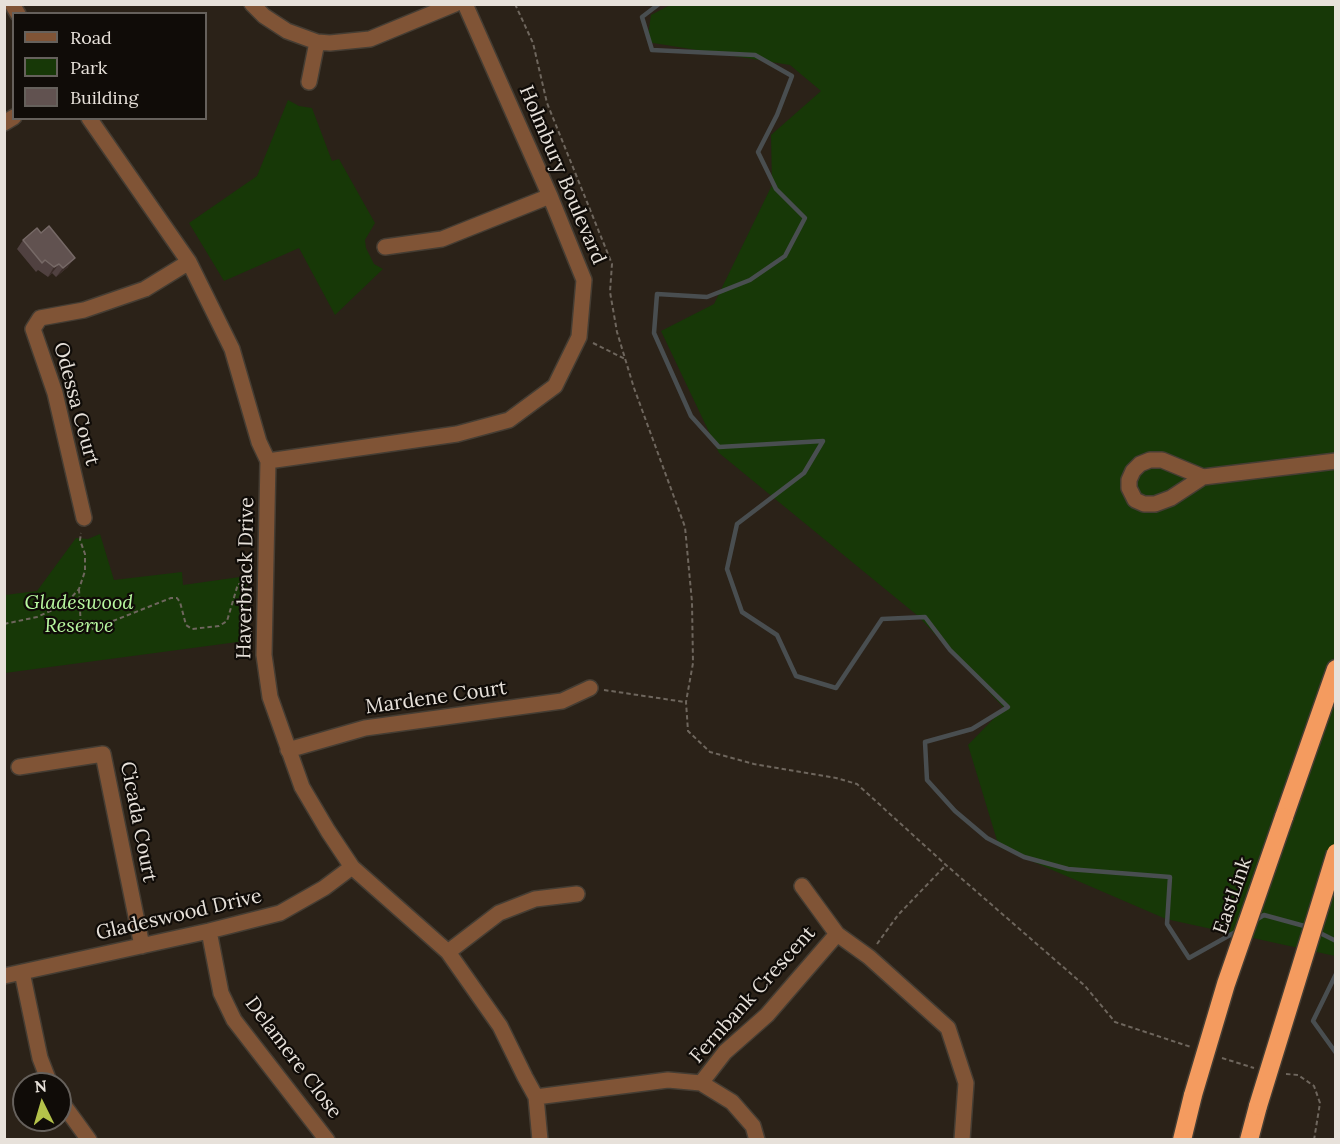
<!DOCTYPE html>
<style>
body{margin:0}
#map{position:relative;width:1340px;height:1144px;overflow:hidden;background:#2b2218;font-family:Lora,serif}
canvas{display:block}
.frame{position:absolute;inset:0;border:6px solid #e7e1da;pointer-events:none}
.legend{position:absolute;left:12px;top:12px;width:195px;height:108px;box-sizing:border-box;background:#100c08;border:2px solid #66615c;margin:0;padding:8px 10px;list-style:none;font-size:18px;color:#e7e1da}
.legend li{display:flex;align-items:center;gap:12px;height:30px}
.legend b{width:30px;border:2px solid #66615c}
.north{position:absolute;left:12px;top:1072px;width:60px;height:60px;box-sizing:border-box;background:#100c08;border:2px solid #66615c;border-radius:50%;rotate:355deg;font-size:16px;font-weight:700;line-height:24px;text-align:center;color:#e7e1da}
.north::after{content:'';display:block;margin:auto;width:21px;height:27px;background:#b4c24a;clip-path:polygon(50% 0,100% 100%,50% 72%,0 100%)}
</style>
<div id="map">
<canvas width="1340" height="1144"></canvas>
<div class="frame"></div>
<ul class="legend">
<li><b style="height:8px;background:#805436"></b>Road</li>
<li><b style="height:16px;background:#173807"></b>Park</li>
<li><b style="height:16px;background:#615250"></b>Building</li>
</ul>
<div class="north">N</div>
</div>
<script>
const ctx = document.querySelector('canvas').getContext('2d');
ctx.lineJoin = 'round';
function fillPath(path, color) { ctx.fillStyle = color; ctx.fill(path, 'evenodd'); }
const shape = rows => new Path2D(rows.map(r => 'M' + r).join(''));
function trace(path, color, width, dash) { ctx.strokeStyle = color; ctx.lineWidth = width; ctx.lineCap = dash ? 'butt' : 'round'; ctx.setLineDash(dash || []); ctx.stroke(path); }
function drawText(font, color, halo, rows, align = 'center') {
  ctx.font = font + ' Lora,serif'; ctx.lineWidth = 4.5; ctx.setLineDash([]); ctx.textBaseline = 'middle'; ctx.strokeStyle = halo; ctx.fillStyle = color; for (const [text, x, y, turn = 0] of rows) {
    ctx.save(); ctx.translate(x, y); ctx.rotate((+turn || 0) * Math.PI / 180); ctx.textAlign = isNaN(turn) ? turn : align; if (halo) ctx.strokeText(text, 0, 0); ctx.fillText(text, 0, 0); ctx.restore();
  }
}
const green = shape([
 [670,5,1335,5,1335,956,1166,919,999,847,968,745,1004,708,918,616,719,453,661,331,714,304,772,185,771,135,821,91,790,65,647,42,651,15],
 [288,100,299,106,312,108,332,161,339,159,375,223,365,240,366,248,374,264,383,269,335,315,299,248,224,281,189,223,257,176],
 [100,534,114,580,182,572,183,585,247,576,245,641,5,673,5,595,37,591,76,538,88,539]
]);
const stream = shape([
 [659,4,642,17,652,50,755,55,792,76,777,115,758,152,776,189,805,218,785,256,750,280,707,297,657,294,654,333,691,416,719,447,823,441,804,473,737,524,727,569,742,612,777,635,796,676,836,688,882,619,925,617,950,650,1008,707,972,729,925,742,927,780,955,811,987,838,1024,857,1068,869,1170,877,1167,924,1189,958,1239,930],
 [1254,921,1264,915,1308,927],
 [1316,931,1336,941],
 [1336,974,1313,1021,1336,1053]
]);
const path = shape([
 [515,4,533,43,547,103,612,264,610,292,617,332,634,388,685,527,692,602,693,663,686,702,688,731,710,752,754,764,836,778,857,784,946,865,1085,986,1115,1022,1191,1047],
 [593,343,625,359],
 [79,589,81,629,85,632,171,598,177,598,180,602,186,625,192,629,219,626,227,621,238,584,242,584,240,631,252,631],
 [59,608,80,609],
 [4,624,37,617,57,608,70,599,79,589,85,571,85,554,80,540,81,533],
 [604,690,685,702],
 [877,944,898,915,946,865],
 [1222,1058,1254,1068],
 [1286,1074,1298,1075,1314,1086,1320,1103,1314,1140]
]);
const minor = shape([
 [12,4,18,14],
 [252,4,264,16,287,31,317,42,330,43,370,39,455,4],
 [309,82,317,42],
 [89,118,189,262,232,349,259,442,268,461,264,655,270,697,302,787,328,831,352,867,448,952,500,1026,525,1077,536,1097,540,1140],
 [4,123,14,117],
 [385,247,442,239,550,196],
 [268,461,457,434,509,420,555,386,579,337,584,280,550,196,465,4],
 [1203,477,1162,460,1150,460,1140,464,1133,471,1129,480,1129,488,1135,500,1144,504,1155,504,1171,498,1203,477,1336,461],
 [84,518,55,393,33,329,40,318,84,310,145,289,189,262],
 [288,750,365,728,562,701,590,688],
 [19,767,103,754,142,946],
 [802,886,837,934,869,957,948,1028,966,1083,962,1140],
 [209,931,221,993,234,1020,327,1140],
 [448,952,499,913,535,899,577,894],
 [22,972,40,1058,50,1084],
 [4,976,209,931,280,913,324,888,352,867],
 [701,1083,725,1052,767,1015,837,934],
 [536,1097,668,1080,701,1083,732,1102,753,1126,757,1140],
 [60,1100,89,1140]
]);
const highway = shape([
 [1284,817,1336,669],
 [1182,1140,1193,1095],
 [1249,1140,1258,1106]
]);
const highwayBridge = shape([
 [1193,1095,1226,984,1284,817],
 [1258,1106,1336,853]
]);
const wall = shape([
 [23,240,68,267,56,277,52,273,48,277,38,270,36,272,17,249]
]);
const shadedWall = shape([
 [75,258,68,267,56,277,63,268],
 [59,264,52,273,48,277,54,267]
]);
const building = shape([
 [49,226,75,258,63,268,59,264,54,267,45,260,42,263,23,240,37,228,41,233,49,226]
]);
const streetNames = [
 ["Holmbury Boulevard",562,175,67],
 ["Odessa Court",76,404,75],
 ["Haverbrack Drive",246,578,-89],
 ["Mardene Court",436,698,-8],
 ["Cicada Court",138,822,79],
 ["EastLink",1233,896,-71],
 ["Gladeswood Drive",179,915,-13],
 ["Fernbank Crescent",753,995,-48],
 ["Delamere Close",293,1058,53]
];
const parkNames = [
 ["Gladeswood",79,603],
 ["Reserve",79,626]
];
fillPath(green, '#173807');
trace(stream, '#494e50', 4.5);
trace(minor, '#453d33', 18);
trace(highway, '#453d33', 21);
trace(path, '#6e665d', 2, [4.5, 3]);
trace(minor, '#805436', 15);
trace(highway, '#f49b5f', 18);
trace(highwayBridge, '#453d33', 21, []);
trace(highwayBridge, '#f49b5f', 18);
fillPath(wall, '#504140');
fillPath(shadedWall, '#3b2d29');
fillPath(building, '#615250');
trace(building, '#766966', 1.5);
drawText('20px', '#e7e1da', '#100c08', streetNames);
drawText('italic 20px', '#b8f8a0', '#100c08', parkNames);
</script>
